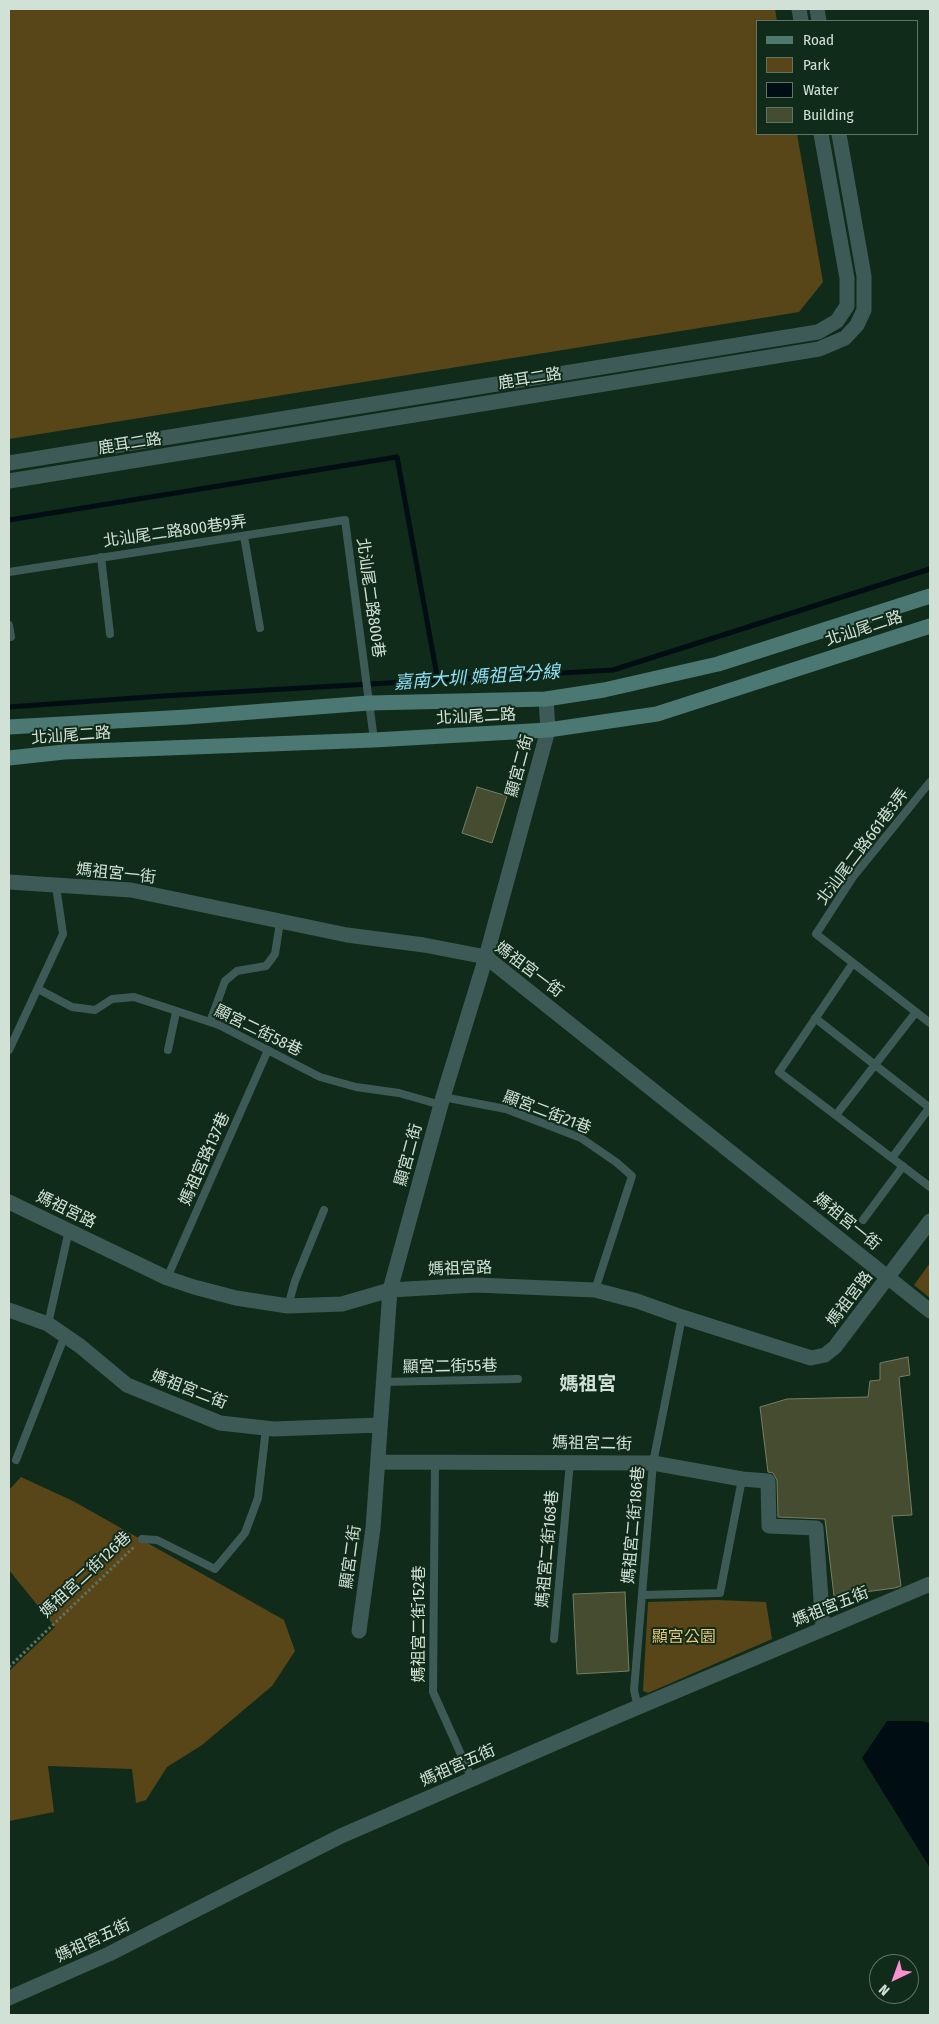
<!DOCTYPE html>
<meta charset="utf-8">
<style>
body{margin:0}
#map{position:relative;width:939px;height:2024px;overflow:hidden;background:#112b1a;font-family:"Fira Sans Condensed",sans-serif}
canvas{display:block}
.frame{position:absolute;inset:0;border:10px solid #d2e1d6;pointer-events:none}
.legend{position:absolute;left:756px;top:20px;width:162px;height:115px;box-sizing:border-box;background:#112b1a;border:1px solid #5e7465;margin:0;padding:6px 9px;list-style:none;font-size:15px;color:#d2e1d6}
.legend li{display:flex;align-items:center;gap:10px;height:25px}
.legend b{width:25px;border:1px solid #5e7465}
.north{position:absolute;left:869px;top:1954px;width:50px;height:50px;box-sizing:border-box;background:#112b1a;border:1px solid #5e7465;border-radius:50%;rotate:222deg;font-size:14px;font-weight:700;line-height:20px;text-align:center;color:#d2e1d6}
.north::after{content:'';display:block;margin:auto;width:18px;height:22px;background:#f790cd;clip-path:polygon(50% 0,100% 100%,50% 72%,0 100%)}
</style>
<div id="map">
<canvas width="939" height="2024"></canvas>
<div class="frame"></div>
<ul class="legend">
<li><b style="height:6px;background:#4b7873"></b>Road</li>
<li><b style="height:14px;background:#594618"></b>Park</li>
<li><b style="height:14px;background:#000d13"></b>Water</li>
<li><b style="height:14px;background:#454c30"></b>Building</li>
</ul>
<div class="north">N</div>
</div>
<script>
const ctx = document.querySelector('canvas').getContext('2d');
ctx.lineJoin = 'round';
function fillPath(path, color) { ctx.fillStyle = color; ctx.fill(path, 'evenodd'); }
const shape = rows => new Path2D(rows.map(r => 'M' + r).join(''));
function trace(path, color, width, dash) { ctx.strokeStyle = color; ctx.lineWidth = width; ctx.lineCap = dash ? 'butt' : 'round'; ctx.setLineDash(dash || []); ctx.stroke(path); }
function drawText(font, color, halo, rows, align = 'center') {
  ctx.font = font + ' "Fira Sans Condensed","Noto Sans TC",sans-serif'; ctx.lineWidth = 4; ctx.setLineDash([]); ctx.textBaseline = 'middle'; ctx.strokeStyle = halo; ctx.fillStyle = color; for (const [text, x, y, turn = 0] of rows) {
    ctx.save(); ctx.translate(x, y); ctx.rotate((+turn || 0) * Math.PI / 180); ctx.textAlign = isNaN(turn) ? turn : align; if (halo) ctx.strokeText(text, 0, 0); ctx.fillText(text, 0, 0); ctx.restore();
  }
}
const green = shape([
 [9,9,775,9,777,21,758,21,758,134,797,134,823,282,799,312,9,439],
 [930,1263,930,1298,914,1285],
 [21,1477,73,1501,284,1620,295,1651,272,1686,202,1745,167,1767,146,1800,136,1803,132,1769,48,1766,54,1812,9,1821,9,1671,55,1627,9,1570,9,1490],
 [717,1600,766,1602,772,1639,648,1693,643,1691,648,1602]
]);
const water = shape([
 [887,1721,921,1721,930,1723,930,1868,862,1758]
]);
const stream = shape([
 [9,520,397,457,438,681],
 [9,707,163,696,613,670,930,569]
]);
const building = shape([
 [477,787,507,796,492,843,462,833,477,787],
 [908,1357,910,1375,899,1377,912,1515,892,1516,901,1586,895,1588,834,1596,825,1519,778,1517,777,1480,773,1473,768,1472,760,1407,787,1399,868,1397,870,1381,880,1380,880,1363,908,1357],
 [625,1592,629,1671,577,1674,573,1594,625,1592]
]);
const path = shape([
 [9,1667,135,1546]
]);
const lane = shape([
 [244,536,260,628],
 [101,557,110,634],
 [9,572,345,520,374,740],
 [9,625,11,637],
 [930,782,853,877,816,934,930,1023],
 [853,963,779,1072,930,1187],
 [38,989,72,1007,95,1010,112,999,134,997,219,1025,320,1077,356,1087,399,1093,441,1105],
 [815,1018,930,1108],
 [210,1022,225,981,237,971,266,966,275,954,280,922],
 [9,1050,63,934,56,886],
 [168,1050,176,1012],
 [443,1097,506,1109,581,1138,616,1162,632,1176,595,1290],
 [836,1115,916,1012],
 [892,1158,930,1107],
 [863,1220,903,1166],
 [167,1278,268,1050],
 [288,1306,295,1281,324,1210],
 [48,1324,69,1230],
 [383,1382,518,1379],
 [16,1460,65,1335],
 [435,1462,433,1692,472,1779],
 [142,1539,157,1540,215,1569,245,1533,258,1498,266,1428],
 [642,1595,720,1593,742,1479],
 [554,1639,570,1462],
 [638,1708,634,1690,653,1463,682,1317]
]);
const street = shape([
 [799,9,801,21],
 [817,9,819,21],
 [9,463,818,332,837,321,847,306,847,278,821,134],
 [9,481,819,349,845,338,857,325,864,310,864,276,839,134],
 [9,882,131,890,347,935,424,945,486,957,930,1311],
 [9,1202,167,1278,194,1287,236,1298,288,1306,342,1304,390,1290,476,1285,595,1290,637,1301,682,1317,811,1358,825,1355,835,1347,930,1221],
 [9,1310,48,1324,80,1346,127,1385,220,1423,274,1429,379,1425],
 [379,1462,653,1463,742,1479,768,1481,769,1526,816,1528,823,1628],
 [359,1631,373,1528,390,1290,443,1097,486,957,548,730,546,699],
 [9,1998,109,1954,341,1836,617,1716,930,1584]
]);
const secondary = shape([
 [9,727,187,717,369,703,546,699,604,690,718,664,930,596],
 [9,758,64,752,374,740,548,730,657,714,930,626]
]);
const streetNames = [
 ["鹿耳二路",530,379,-9],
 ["鹿耳二路",130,444,-9],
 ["北汕尾二路800巷9弄",175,532,-8],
 ["北汕尾二路800巷",370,598,82],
 ["北汕尾二路",864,629,-18],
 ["北汕尾二路",476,717,-3],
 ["北汕尾二路",71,736,-4],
 ["顯宮二街",520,766,-75],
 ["北汕尾二路661巷3弄",863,847,-53],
 ["媽祖宮一街",116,874,6],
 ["媽祖宮一街",529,970,37],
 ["顯宮二街58巷",258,1031,26],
 ["顯宮二街21巷",547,1113,21],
 ["顯宮二街",409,1155,-75],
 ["媽祖宮路137巷",205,1159,-66],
 ["媽祖宮路",66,1210,26],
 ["媽祖宮一街",847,1222,39],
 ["媽祖宮路",460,1269,-2],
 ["媽祖宮路",850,1299,-53],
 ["顯宮二街55巷",450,1367,-1],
 ["媽祖宮二街",189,1390,21],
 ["媽祖宮二街",592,1444,1],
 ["媽祖宮二街186巷",634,1525,-85],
 ["媽祖宮二街168巷",548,1549,-85],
 ["顯宮二街",351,1557,-82],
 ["媽祖宮二街126巷",86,1575,-43],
 ["媽祖宮五街",831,1607,-22],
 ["媽祖宮二街152巷",420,1624,-90],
 ["媽祖宮五街",458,1766,-24],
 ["媽祖宮五街",93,1941,-25]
];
const parkNames = [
 ["顯宮公園",684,1638]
];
const waterNames = [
 ["嘉南大圳 媽祖宮分線",477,678,-4]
];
const quarterNames = [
 ["媽祖宮",588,1385]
];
fillPath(green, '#594618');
fillPath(water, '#000d13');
trace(stream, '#000d13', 5);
fillPath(building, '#454c30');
trace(building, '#767e60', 1);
trace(path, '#5c7263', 3, [2.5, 2.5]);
trace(lane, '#3e5a57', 8);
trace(street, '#3e5a57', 15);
trace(secondary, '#4b7873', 15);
drawText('16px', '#d2e1d6', '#112b1a', streetNames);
drawText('16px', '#e8c578', '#112b1a', parkNames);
drawText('italic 18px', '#90ddf6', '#112b1a', waterNames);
drawText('bold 19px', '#d2e1d6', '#112b1a', quarterNames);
</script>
